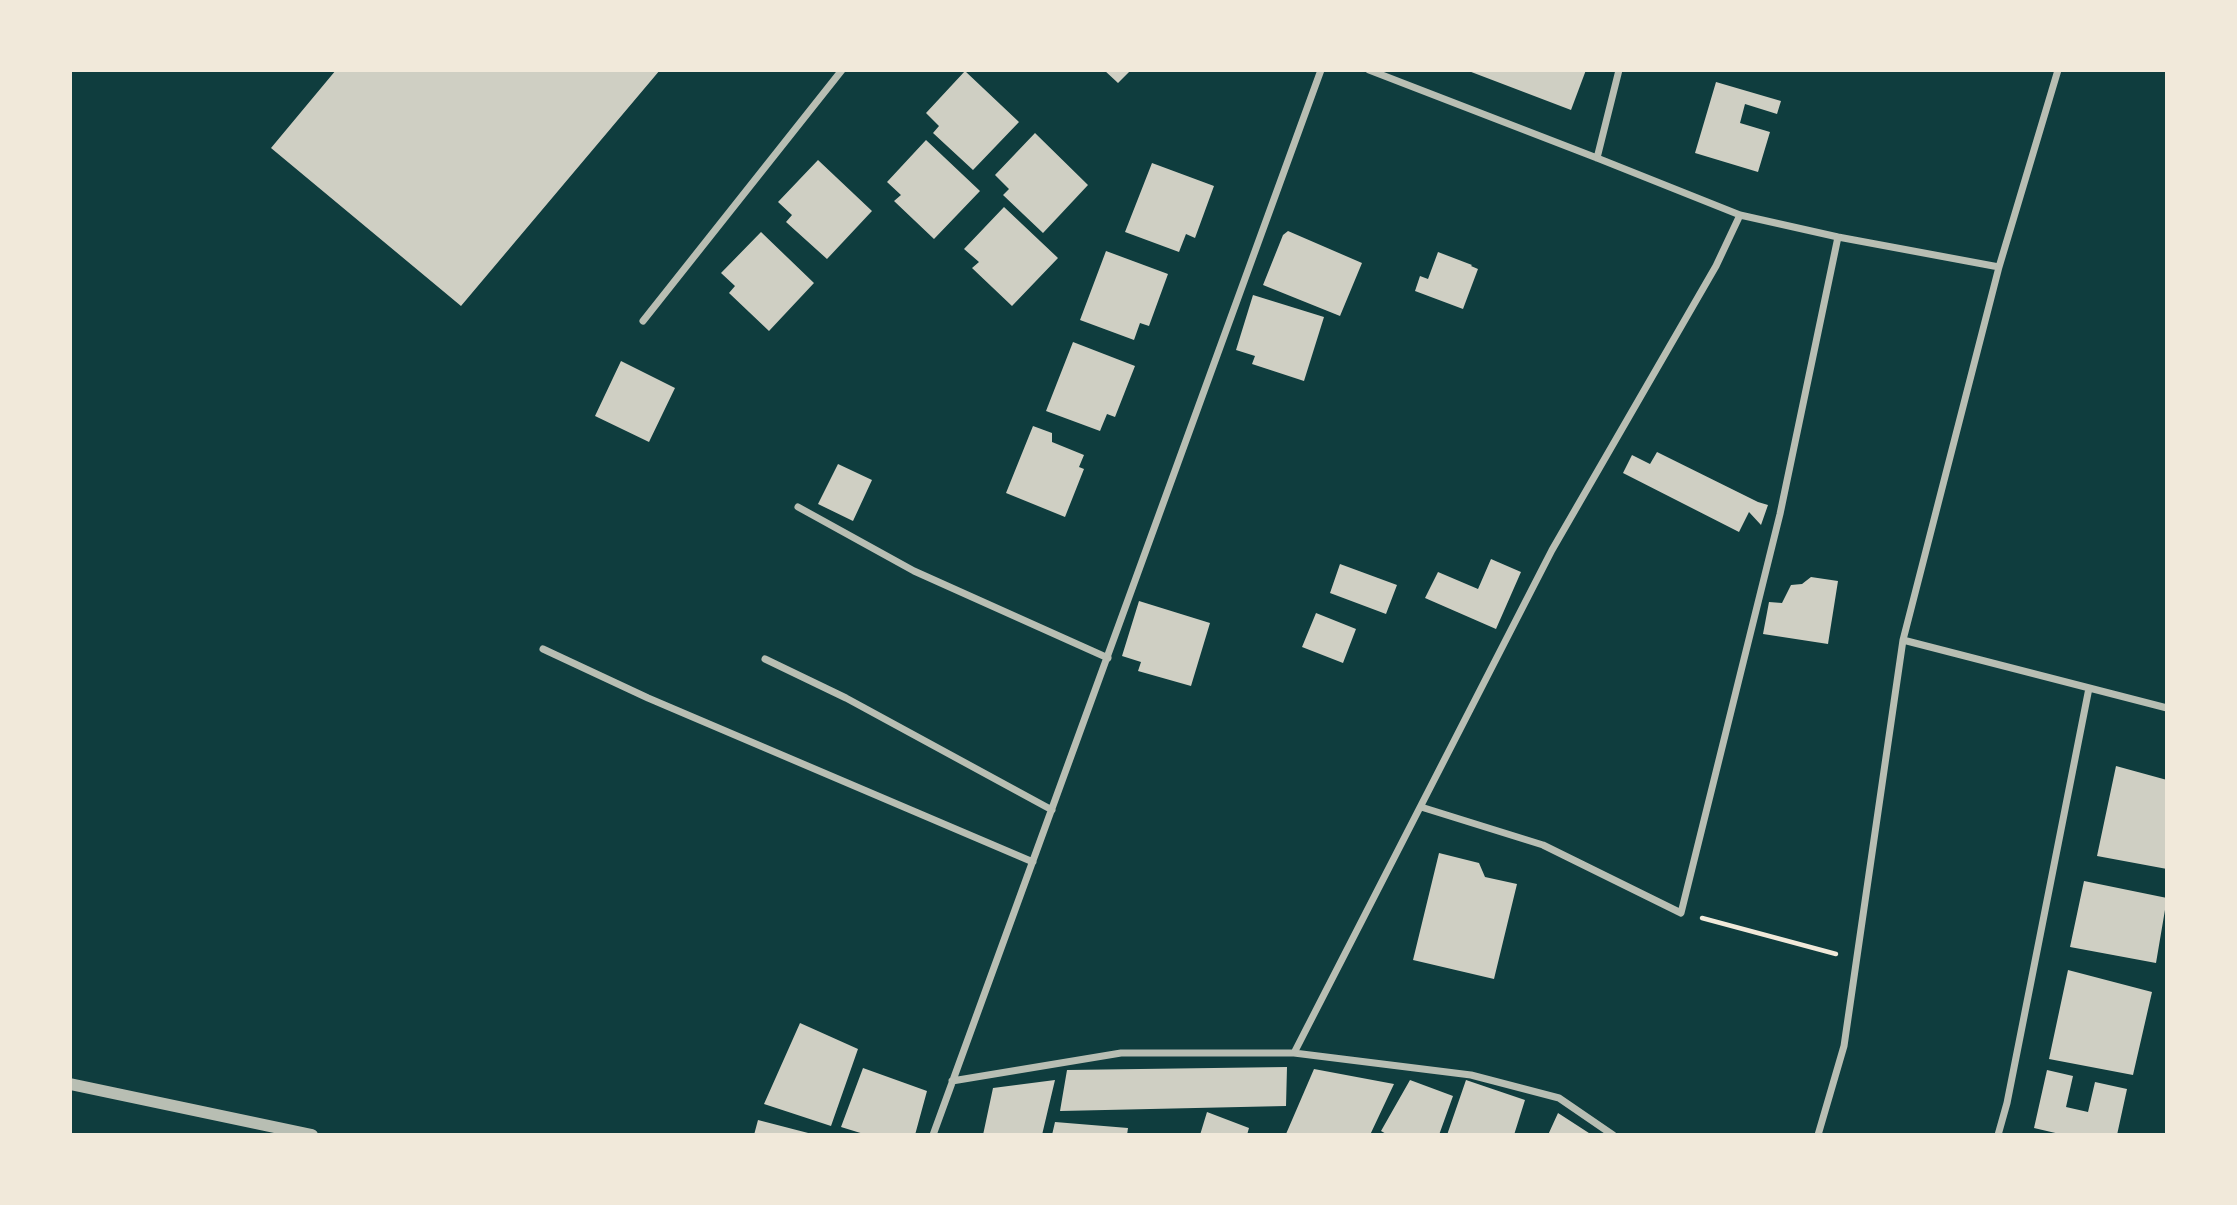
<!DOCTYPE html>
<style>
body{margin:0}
#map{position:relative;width:2237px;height:1205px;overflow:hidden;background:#0f3d3e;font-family:Bitter,serif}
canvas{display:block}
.frame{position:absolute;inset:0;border:72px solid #f1e9da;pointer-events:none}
</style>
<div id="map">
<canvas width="2237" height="1205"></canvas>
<div class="frame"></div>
</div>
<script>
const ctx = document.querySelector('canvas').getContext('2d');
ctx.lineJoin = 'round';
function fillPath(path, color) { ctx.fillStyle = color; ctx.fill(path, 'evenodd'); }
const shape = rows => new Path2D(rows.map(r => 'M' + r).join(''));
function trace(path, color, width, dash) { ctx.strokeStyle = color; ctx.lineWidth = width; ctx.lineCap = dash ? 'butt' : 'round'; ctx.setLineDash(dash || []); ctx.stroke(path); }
const building = shape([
 [336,70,660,70,461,306,271,148],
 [1104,70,1131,70,1118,83],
 [1466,70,1586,70,1571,110],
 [965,71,1019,122,973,170,933,133,939,126,926,113],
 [1716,82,1781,101,1777,114,1745,104,1740,123,1770,132,1758,172,1695,153],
 [1035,133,1088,185,1043,233,1003,195,1009,189,995,175],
 [926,140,980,191,934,239,894,201,901,195,887,182],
 [818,160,872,211,827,259,786,222,792,215,778,202],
 [1152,163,1214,186,1195,238,1186,234,1179,252,1125,232],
 [1004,207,1058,258,1012,306,972,268,979,262,964,249],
 [1288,231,1362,263,1340,316,1263,285,1283,235],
 [761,232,814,283,769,331,729,293,735,286,721,273],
 [1106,251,1168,274,1149,326,1140,323,1134,340,1080,320],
 [1438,252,1472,265,1471,266,1478,269,1463,309,1415,291,1420,276,1428,279],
 [1253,295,1324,317,1304,381,1252,364,1255,356,1236,350],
 [1073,342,1135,366,1115,417,1107,414,1100,431,1046,411],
 [621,361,675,388,649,442,595,416],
 [1033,426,1052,433,1052,442,1084,455,1079,467,1084,469,1065,517,1006,493],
 [1657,452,1758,502,1768,505,1761,525,1749,512,1739,532,1623,473,1632,455,1650,464],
 [838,464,872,480,853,521,818,504],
 [1491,559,1521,572,1496,629,1425,598,1438,572,1478,589],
 [1340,564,1397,585,1386,614,1330,593],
 [1811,577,1838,581,1828,644,1763,634,1769,602,1782,603,1791,585,1802,584],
 [1139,601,1210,623,1191,686,1138,671,1141,662,1122,656],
 [1316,613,1356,629,1343,663,1302,647],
 [2116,766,2167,780,2167,869,2097,856],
 [1439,853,1479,863,1485,877,1517,884,1494,979,1413,960],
 [2084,881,2167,898,2156,963,2070,947],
 [2068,970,2152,992,2133,1075,2049,1059],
 [800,1023,858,1049,831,1126,764,1104],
 [1287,1067,1286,1106,1060,1111,1067,1070],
 [863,1068,927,1091,915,1135,867,1135,841,1127],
 [1314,1069,1394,1084,1370,1135,1286,1134],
 [2047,1070,2073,1076,2066,1107,2088,1112,2095,1082,2127,1089,2117,1135,2064,1135,2034,1128],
 [1055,1080,1042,1135,983,1135,993,1088],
 [1410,1080,1453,1096,1439,1135,1388,1135,1381,1131],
 [1466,1080,1525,1100,1514,1135,1447,1135],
 [1207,1112,1249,1128,1247,1135,1200,1135],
 [1558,1113,1592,1135,1548,1135],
 [758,1120,812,1134,812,1135,754,1135],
 [1055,1122,1128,1128,1127,1135,1052,1135]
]);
const path = shape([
 [1702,918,1836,954]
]);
const minor = shape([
 [1369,70,1597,158,1740,215,1838,237,1999,267],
 [1597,158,1619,70],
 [643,321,842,70],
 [798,507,914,571,1108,658],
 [1903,640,2167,708],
 [543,649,648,698,1033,862],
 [765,659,846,698,1052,810],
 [1421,807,1543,845,1681,913,1780,514,1838,237],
 [1294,1053,1471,1075,1559,1098,1613,1135],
 [952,1081,1121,1053,1294,1053,1552,550,1716,266,1740,215],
 [933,1135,1321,70],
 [1818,1135,1844,1046,1903,640,1999,267,2058,70],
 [1998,1135,2007,1103,2089,688]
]);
const tertiary = shape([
 [70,1084,312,1135]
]);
fillPath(building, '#cfcfc3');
trace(path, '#f1e9da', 4.5);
trace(minor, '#b8beb3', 7);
trace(tertiary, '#b8beb3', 12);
</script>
